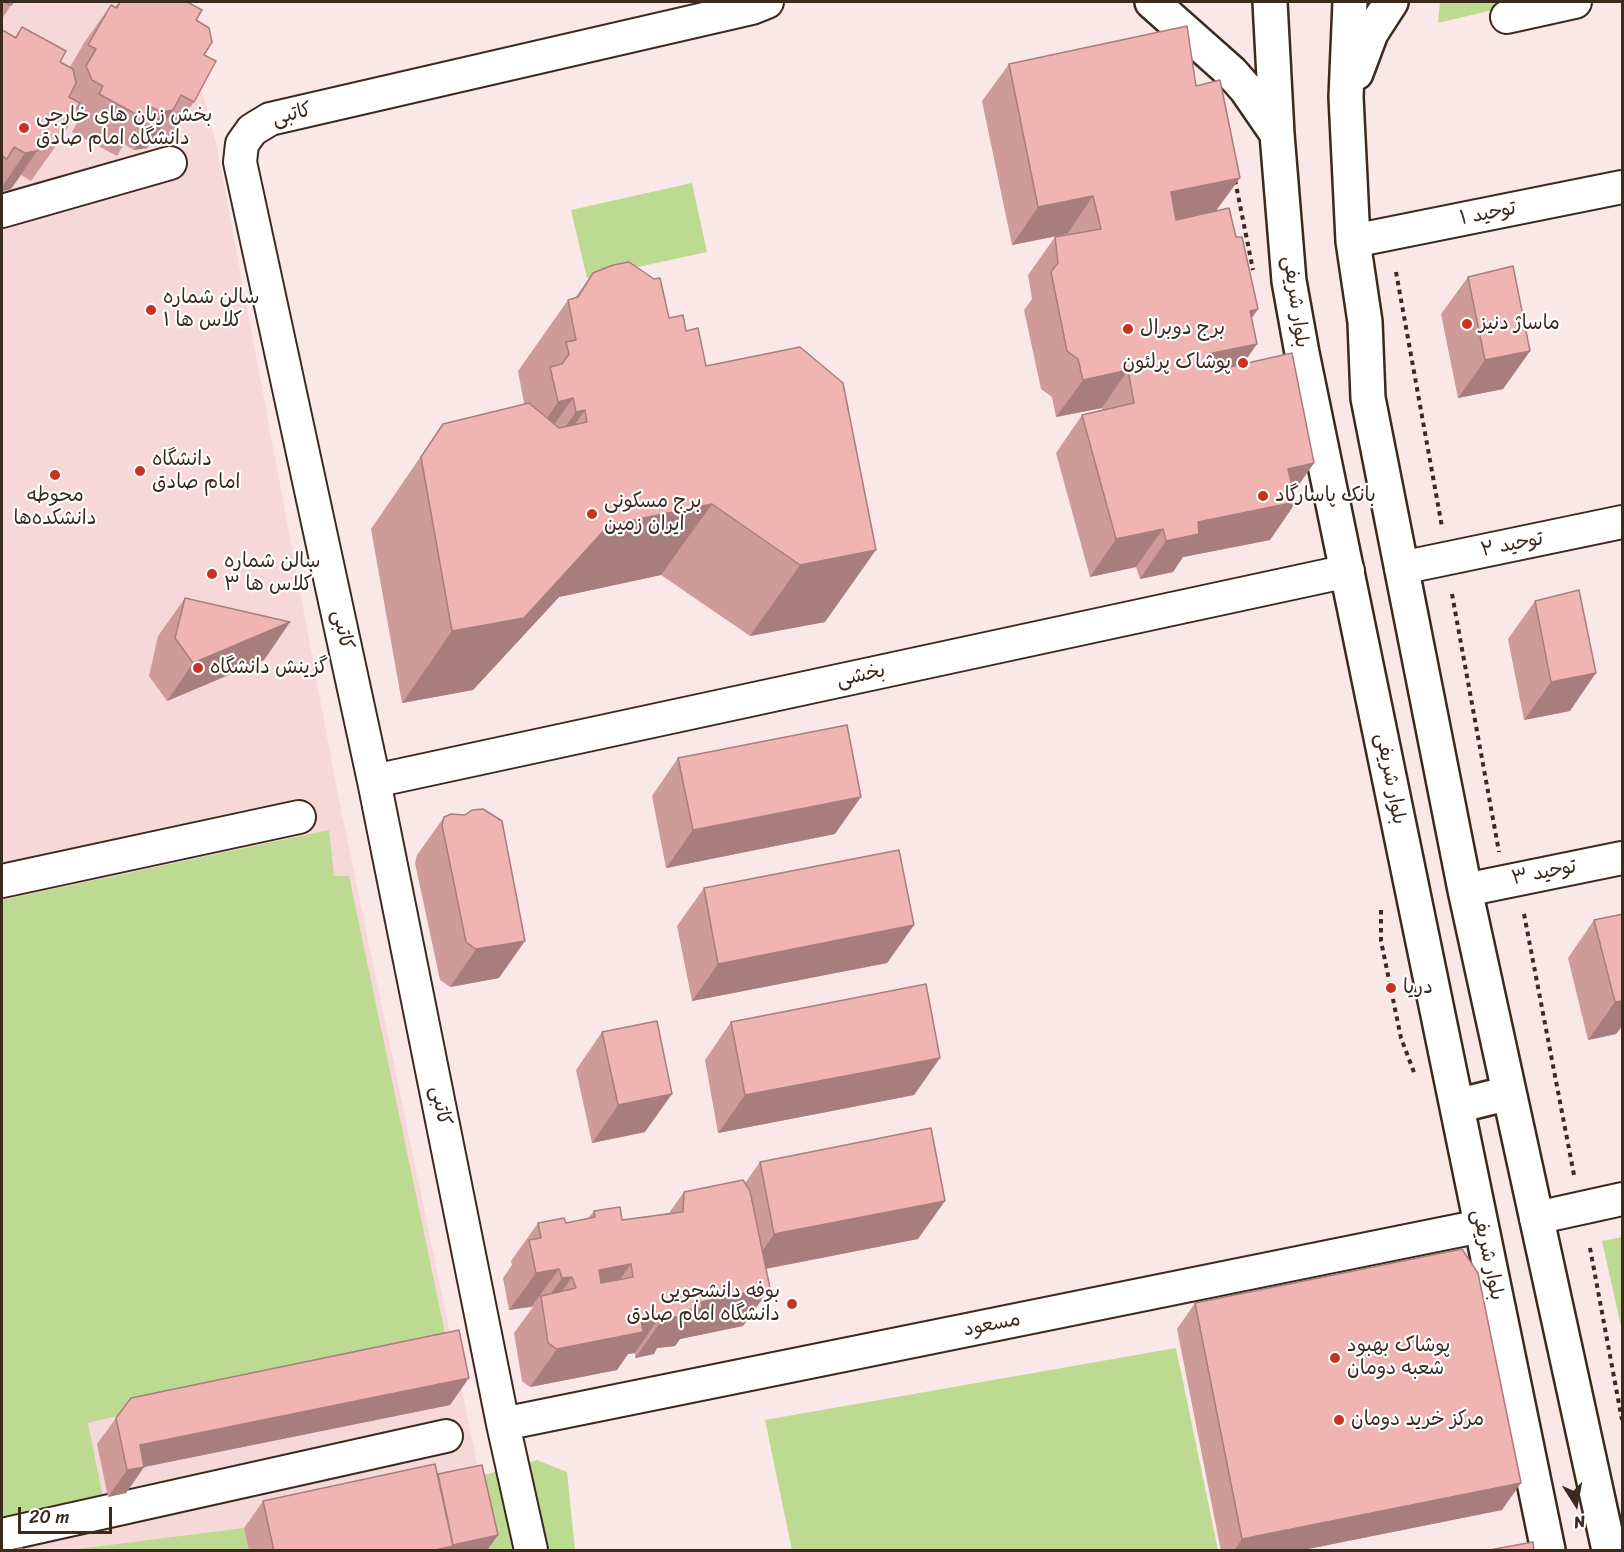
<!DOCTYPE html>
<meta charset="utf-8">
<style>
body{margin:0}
#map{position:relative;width:1624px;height:1552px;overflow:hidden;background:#fae8e8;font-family:Sriracha,sans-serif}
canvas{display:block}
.frame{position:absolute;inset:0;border:3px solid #3b2a1e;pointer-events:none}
.north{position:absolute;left:1546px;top:1474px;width:60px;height:60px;-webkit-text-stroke:4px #fff;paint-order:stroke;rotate:169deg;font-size:16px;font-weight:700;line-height:24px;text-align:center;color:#3b2a1e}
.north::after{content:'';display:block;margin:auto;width:21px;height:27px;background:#3b2a1e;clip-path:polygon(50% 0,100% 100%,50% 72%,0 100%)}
.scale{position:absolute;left:18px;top:1507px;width:94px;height:27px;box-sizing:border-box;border:3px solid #3b2a1e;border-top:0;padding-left:8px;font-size:18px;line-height:21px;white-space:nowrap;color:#3b2a1e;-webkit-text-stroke:4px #fff;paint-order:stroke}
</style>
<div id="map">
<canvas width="1624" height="1552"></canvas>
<div class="frame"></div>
<div class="north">N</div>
<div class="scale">20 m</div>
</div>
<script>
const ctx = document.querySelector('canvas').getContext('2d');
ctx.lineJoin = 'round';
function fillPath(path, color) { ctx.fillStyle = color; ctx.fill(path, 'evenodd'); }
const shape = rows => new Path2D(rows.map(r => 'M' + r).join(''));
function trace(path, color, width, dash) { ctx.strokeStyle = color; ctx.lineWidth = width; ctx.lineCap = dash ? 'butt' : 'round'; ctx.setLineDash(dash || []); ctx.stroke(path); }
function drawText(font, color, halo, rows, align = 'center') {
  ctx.font = font + ' Sriracha,"Playpen Sans Arabic",sans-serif'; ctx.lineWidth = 4.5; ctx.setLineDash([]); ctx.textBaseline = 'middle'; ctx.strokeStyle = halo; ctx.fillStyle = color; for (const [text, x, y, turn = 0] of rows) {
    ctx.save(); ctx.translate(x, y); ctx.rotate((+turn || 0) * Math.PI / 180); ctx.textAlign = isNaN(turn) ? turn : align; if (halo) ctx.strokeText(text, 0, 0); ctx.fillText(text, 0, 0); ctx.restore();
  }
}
const built = shape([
 [2,2,179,2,217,147,338,795,495,1550,2,1550]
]);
const green = shape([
 [1440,2,1526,2,1438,23],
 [692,183,707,252,587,278,571,210],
 [329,830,334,876,349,876,446,1338,88,1423,104,1502,2,1521,2,900],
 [1622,1237,1622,1331,1602,1241],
 [1176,1348,1218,1550,792,1550,765,1420],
 [537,1460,567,1472,575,1550,480,1550,488,1548,473,1478],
 [244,1528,249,1550,70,1550]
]);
const path = shape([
 [1235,180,1253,270],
 [1396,272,1442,527],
 [1452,594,1499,852],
 [1381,910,1381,941,1401,1038,1415,1075],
 [1524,914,1574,1175],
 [1590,1248,1622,1420]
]);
const minor = shape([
 [1507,17,1575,2],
 [2,211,170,163],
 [1353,241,1622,187],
 [1401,568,1622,522],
 [374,781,1348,571],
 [2,881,299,817],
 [1465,890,1622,858],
 [1536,1218,1622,1199],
 [503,1424,1481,1226],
 [2,1535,446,1436],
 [531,1550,503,1424,374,781,240,162,242,144,252,130,270,119,752,8,767,2]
]);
const major = shape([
 [1152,2,1231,72,1246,89,1277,134],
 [1270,2,1277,134,1289,281,1302,353,1548,1550],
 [1350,2,1346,97,1353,241,1365,322,1368,398,1465,890,1609,1550],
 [1356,73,1371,33,1391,2],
 [1457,1106,1509,1093]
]);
const wall = shape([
 [2,2,13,2,2,19],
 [119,2,187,2,196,20,204,55,194,102,167,139,156,133,147,148,134,150,124,144,117,156,72,132,77,123,71,120,58,143,31,181,21,175,11,189,2,191,2,32,15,37,22,27,60,62,70,67,84,43,111,5,115,7],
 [1009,64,1196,86,1217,211,1236,237,1258,309,1252,318,1243,364,1314,463,1294,492,1296,502,1270,540,1183,557,1173,572,1140,579,1136,567,1090,577,1056,453,1082,415,1102,410,1102,408,1056,417,1052,397,1041,389,1024,310,1032,299,1028,275,1055,237,1067,235,1067,234,1012,245,982,101],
 [593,273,669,318,686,331,706,366,800,347,825,622,750,636,661,575,559,597,473,690,402,703,371,529,443,424,523,405,524,403,518,371,568,300,575,298],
 [1468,277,1530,351,1503,389,1458,398,1441,314],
 [185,598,290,622,264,660,167,701,149,676,158,636],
 [1535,601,1570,711,1524,720,1508,639],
 [678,758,835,834,666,868,652,796],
 [444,817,499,978,450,987,440,980,415,863,417,855],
 [704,888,914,925,887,963,692,1001,677,926],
 [1623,914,1623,1025,1616,1034,1588,1040,1568,958,1594,920],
 [731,1022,940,1058,914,1095,718,1133,705,1060],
 [602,1032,645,1132,592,1143,576,1070],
 [760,1162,918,1239,766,1269,770,1288,743,1326,680,1339,675,1346,657,1348,654,1354,635,1358,635,1353,628,1354,617,1370,530,1387,522,1381,514,1333,533,1307,509,1310,503,1278,512,1265,511,1261,538,1223,566,1223,588,1218,594,1211,622,1220,669,1213,684,1192,745,1183],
 [1195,1303,1502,1510,1298,1551,1221,1551,1177,1329],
 [450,1405,144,1467,126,1493,108,1497,97,1444,116,1418],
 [438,1474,488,1549,480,1551,249,1551,244,1528,263,1501]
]);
const shadedWall = shape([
 [173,110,147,148,134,150,161,112],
 [37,151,11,189,2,191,2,187,25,153],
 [1240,178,1213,215,1144,230,1171,192],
 [1093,196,1067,234,1012,245,1038,207],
 [1258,309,1231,347,1250,311],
 [1257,344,1231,381,1182,392,1208,354],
 [1530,351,1503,389,1458,398,1485,360],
 [1128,370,1102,408,1056,417,1083,380],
 [573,398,522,470,508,474,558,402],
 [585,410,535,482,525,483,576,412],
 [1314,463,1287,501,1288,469],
 [1296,502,1270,540,1183,557,1173,572,1140,579,1166,541,1198,522],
 [712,504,661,575,559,597,473,690,402,703,452,631,609,525],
 [1163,529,1136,567,1090,577,1116,539],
 [876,550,825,622,750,636,800,565],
 [290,622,264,660,167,701,193,663],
 [1596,673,1570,711,1524,720,1551,682],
 [861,797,835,834,666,868,693,830],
 [914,925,887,963,692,1001,718,964],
 [525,941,499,978,450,987,476,949],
 [1623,1001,1623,1025,1616,1034,1588,1040,1615,1002],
 [940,1058,914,1095,718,1133,745,1095],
 [672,1094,645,1132,592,1143,618,1105],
 [945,1201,918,1239,748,1272,774,1234],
 [631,1264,604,1302,599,1270],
 [559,1269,532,1306,509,1310,536,1273],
 [572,1277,546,1314,542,1306,562,1278],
 [770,1288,743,1326,680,1339,675,1346,657,1348,654,1354,635,1358,662,1320,701,1302],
 [661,1315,635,1353,628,1354,617,1370,530,1387,557,1349,641,1319],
 [469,1378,450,1405,144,1467,126,1493,108,1497,127,1470,140,1445],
 [1521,1483,1502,1510,1298,1551,1234,1551,1242,1539],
 [498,1535,488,1549,480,1551,432,1551,441,1547]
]);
const building = shape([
 [4,2,13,2,11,5,4,2],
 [120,2,187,2,202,10,196,20,209,28,212,42,204,55,216,61,194,102,181,95,173,110,161,112,149,106,143,118,99,94,103,86,92,80,86,66,96,49,88,45,111,5,117,8,120,2],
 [1187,26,1196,86,1220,80,1240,178,1171,192,1176,220,1229,208,1236,237,1242,237,1258,309,1250,311,1257,344,1208,354,1212,371,1292,353,1314,463,1288,469,1296,502,1198,522,1199,534,1166,541,1163,529,1116,539,1082,415,1134,403,1128,370,1083,380,1078,359,1067,351,1051,272,1058,263,1055,237,1101,229,1093,196,1038,207,1009,64,1187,26],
 [22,27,66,51,60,62,73,69,76,83,69,97,80,103,58,143,46,137,37,151,25,153,14,147,7,159,2,156,2,32,4,31,16,38,22,27],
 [629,262,654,279,660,278,669,318,683,315,686,331,698,328,706,366,800,347,843,383,876,550,800,565,712,504,609,525,524,618,452,631,421,457,443,424,529,403,559,428,587,422,585,410,576,412,573,398,558,402,550,367,562,364,569,354,566,342,576,340,568,300,578,297,593,273,613,265,629,262],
 [1513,266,1530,351,1485,360,1468,277,1513,266],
 [1579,590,1596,673,1551,682,1535,601,1579,590],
 [185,598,290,622,193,663,175,638,185,598],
 [847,725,861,797,693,830,678,758,847,725],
 [483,809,502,821,525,941,476,949,466,942,442,825,444,817,451,814,465,815,472,810,483,809],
 [899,850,914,925,718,964,704,888,899,850],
 [1623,914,1623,1001,1615,1002,1594,920,1623,914],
 [926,984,940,1058,745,1095,731,1022,926,984],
 [657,1021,672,1094,618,1105,602,1032,657,1021],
 [931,1128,945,1201,774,1234,760,1162,931,1128],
 [743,1180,750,1191,770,1288,701,1302,702,1308,681,1311,680,1316,662,1320,661,1315,641,1319,643,1332,557,1349,548,1343,541,1296,576,1288,572,1277,562,1278,559,1269,536,1273,529,1240,541,1238,538,1223,564,1218,566,1223,595,1217,594,1211,620,1207,622,1220,683,1212,684,1192,743,1180],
 [631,1264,633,1277,601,1283,599,1270,631,1264],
 [1462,1249,1478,1273,1521,1483,1242,1539,1195,1303,1462,1249],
 [459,1330,469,1378,140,1445,144,1467,127,1470,116,1418,131,1398,459,1330],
 [435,1464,453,1546,431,1551,274,1551,263,1501,435,1464],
 [482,1465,498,1535,453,1545,438,1474,482,1465],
 [1533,1542,1534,1551,1484,1551,1533,1542],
 [22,1548,23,1551,9,1551,22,1548]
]);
const markers = [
 [24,128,6,"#c8321e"],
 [151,310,6,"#c8321e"],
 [1467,324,6,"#c8321e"],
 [1128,329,6,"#c8321e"],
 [1243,363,6,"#c8321e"],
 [140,471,6,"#c8321e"],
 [55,475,6,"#c8321e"],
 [1263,496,6,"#c8321e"],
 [592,514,6,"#c8321e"],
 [212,574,6,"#c8321e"],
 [198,668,6,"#c8321e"],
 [1391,988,6,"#c8321e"],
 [792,1304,6,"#c8321e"],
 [1335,1358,6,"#c8321e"],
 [1339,1420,6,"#c8321e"]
];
const streetNames = [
 ["کاتبی",292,115,-15],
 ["توحید ۱",1488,214,-11],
 ["بلوار شریفی",1295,302,82],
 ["توحید ۲",1512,545,-11],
 ["کاتبی",342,630,78],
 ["بخشی",861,676,-12],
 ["بلوار شریفی",1390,779,79],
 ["توحید ۳",1544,873,-11],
 ["کاتبی",440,1106,79],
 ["بلوار شریفی",1487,1255,78],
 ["مسعود",992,1325,-11]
];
const poiNames = [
 ["بخش زبان های خارجی",36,116],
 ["دانشگاه امام صادق",36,139],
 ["سالن شماره",163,298],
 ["۱ کلاس ها",163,321],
 ["ماساژ دنیز",1479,324],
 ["برج دوبرال",1140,329],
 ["پوشاک پرلئون",1231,363,"right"],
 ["دانشگاه",152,460],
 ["امام صادق",152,483],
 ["محوطه",55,496,"center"],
 ["دانشکده‌ها",55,519,"center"],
 ["بانک پاسارگاد",1275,496],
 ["برج مسکونی",604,502],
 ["ایران زمین",604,525],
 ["سالن شماره",224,562],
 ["۳ کلاس ها",224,585],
 ["گزینش دانشگاه",210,668],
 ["دریا",1403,988],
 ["بوفه دانشجویی",780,1292,"right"],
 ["دانشگاه امام صادق",780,1315,"right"],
 ["پوشاک بهبود",1347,1346],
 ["شعبه دومان",1347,1369],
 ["مرکز خرید دومان",1351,1420]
];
fillPath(built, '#f7d8d8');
fillPath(green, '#bcda92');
trace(minor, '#3b2a1e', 36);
trace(major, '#3b2a1e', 38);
trace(path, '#3b2a1e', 4, [4.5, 4.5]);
trace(minor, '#fff', 32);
trace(major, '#fff', 33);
fillPath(wall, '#ce9b99');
fillPath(shadedWall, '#a87e7d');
fillPath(building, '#f0b4b2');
trace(building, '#a87e7d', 1.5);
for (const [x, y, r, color] of markers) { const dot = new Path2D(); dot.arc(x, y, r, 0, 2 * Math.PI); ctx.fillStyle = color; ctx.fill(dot); trace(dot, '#fff', 2); }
drawText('20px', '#3b2a1e', '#fff', streetNames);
drawText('20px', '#3b2a1e', '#fff', poiNames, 'left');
</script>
